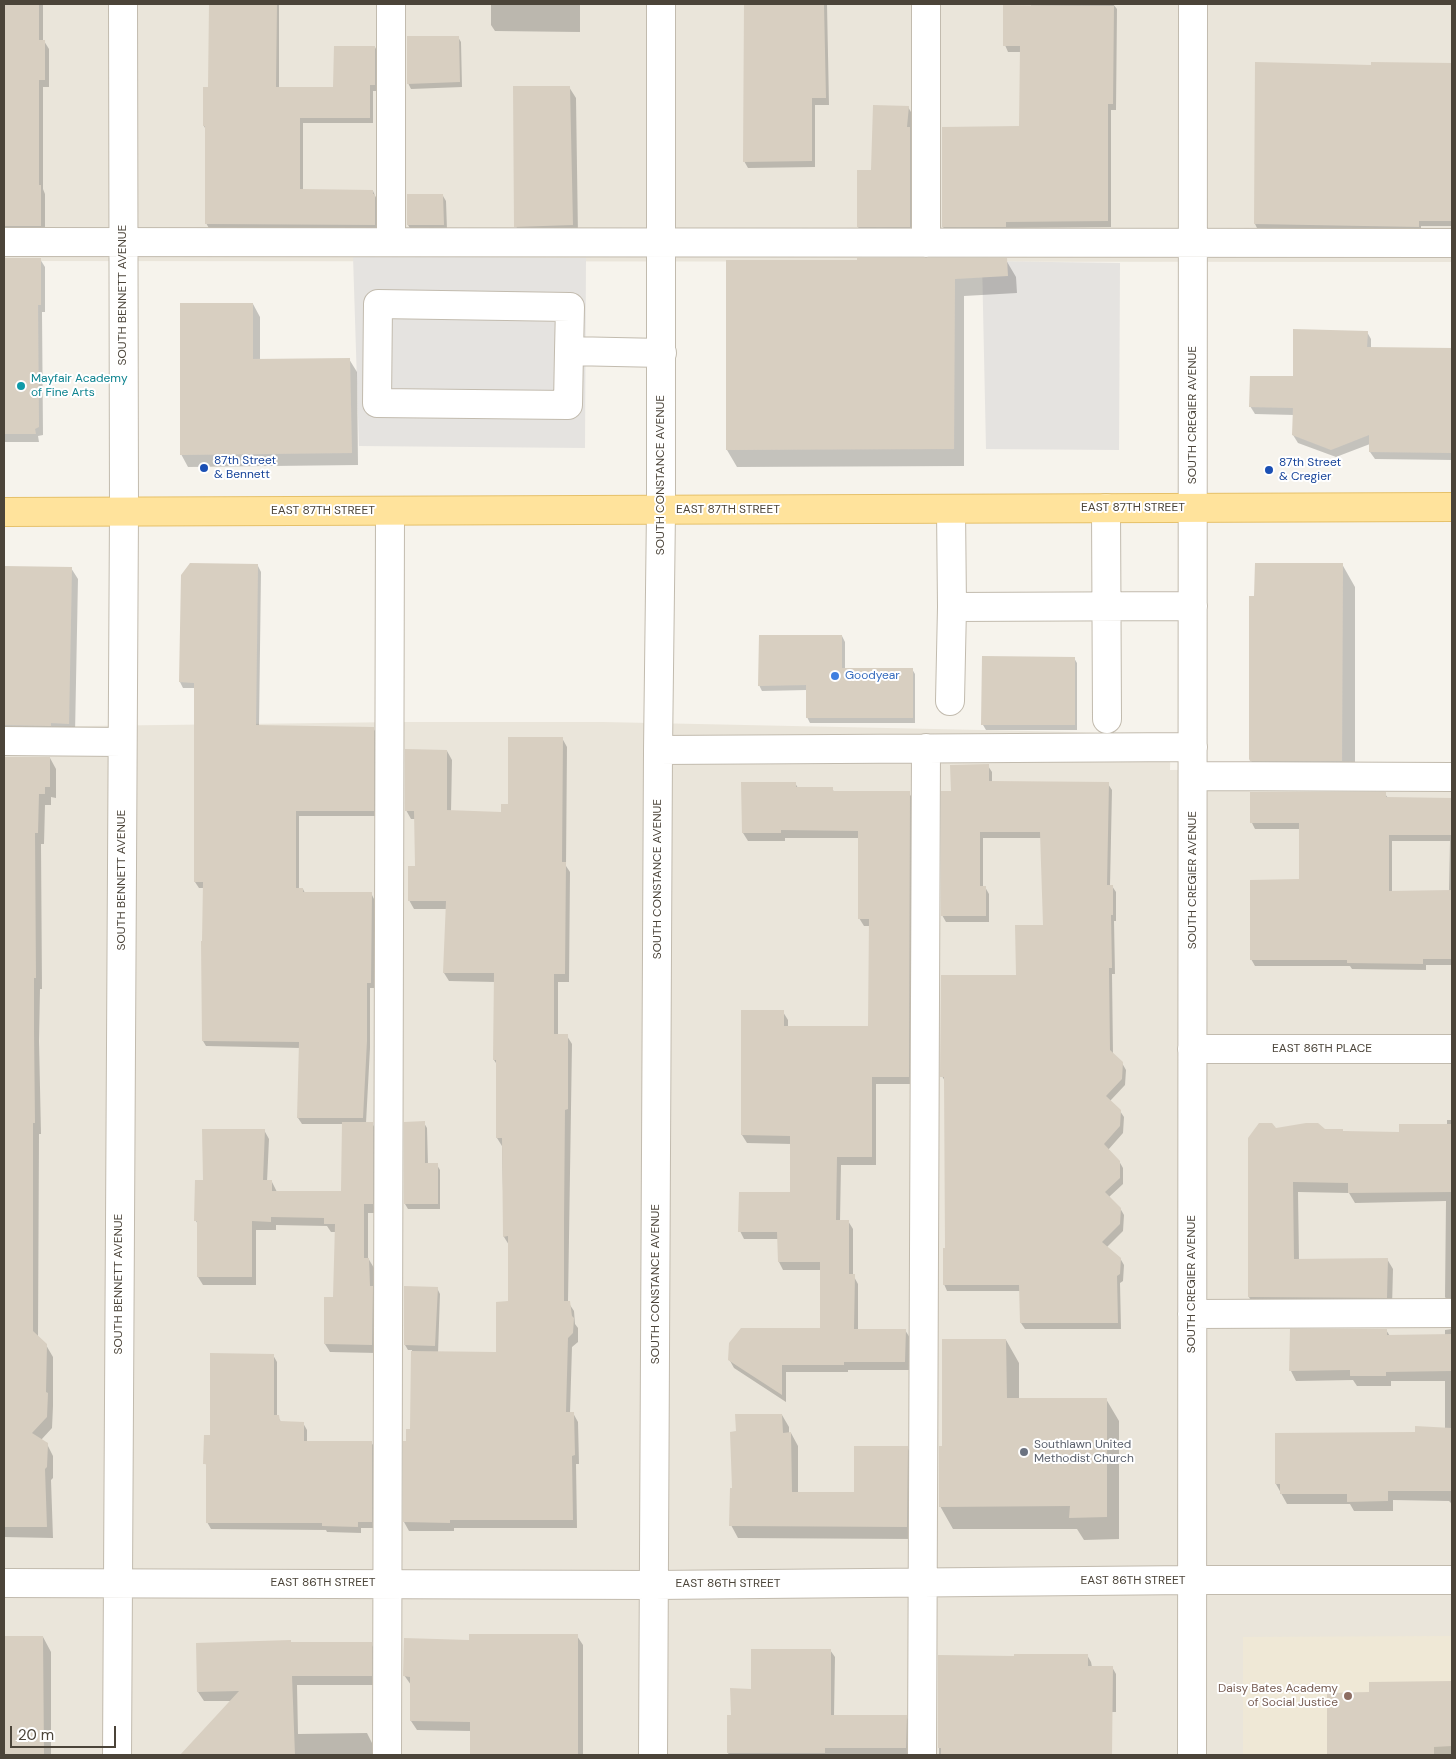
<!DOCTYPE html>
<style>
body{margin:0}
#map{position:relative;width:1456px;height:1759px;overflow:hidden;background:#f6f3ec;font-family:"DM Sans",sans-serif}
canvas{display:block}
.frame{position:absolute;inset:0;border:5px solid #4b4439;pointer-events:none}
.scale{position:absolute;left:10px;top:1726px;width:106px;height:22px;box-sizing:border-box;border:2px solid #4b4439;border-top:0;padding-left:6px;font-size:15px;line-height:18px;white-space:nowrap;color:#4b4439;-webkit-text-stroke:4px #fff;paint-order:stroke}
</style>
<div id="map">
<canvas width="1456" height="1759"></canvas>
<div class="frame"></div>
<div class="scale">20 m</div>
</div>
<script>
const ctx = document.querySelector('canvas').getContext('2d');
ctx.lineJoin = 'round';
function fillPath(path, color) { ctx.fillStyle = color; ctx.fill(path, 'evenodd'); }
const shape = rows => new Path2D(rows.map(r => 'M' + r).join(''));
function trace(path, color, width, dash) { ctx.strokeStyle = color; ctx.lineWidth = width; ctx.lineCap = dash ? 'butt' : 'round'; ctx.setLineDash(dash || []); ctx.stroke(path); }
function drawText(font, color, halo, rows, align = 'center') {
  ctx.font = font + ' "DM Sans",sans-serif'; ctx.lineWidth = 4; ctx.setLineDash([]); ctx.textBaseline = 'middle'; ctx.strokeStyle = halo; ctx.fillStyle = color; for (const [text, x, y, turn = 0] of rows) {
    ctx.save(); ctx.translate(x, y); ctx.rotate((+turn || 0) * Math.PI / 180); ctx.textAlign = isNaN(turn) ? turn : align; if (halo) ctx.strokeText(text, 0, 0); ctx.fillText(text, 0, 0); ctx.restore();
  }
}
const residential = shape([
 [4,4,1452,4,1452,262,4,261],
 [402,722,603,722,1171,734,1170,770,1452,767,1452,1755,4,1755,4,727]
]);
const education = shape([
 [1452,1636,1452,1755,1243,1755,1243,1637]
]);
const parking = shape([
 [353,256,586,258,585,448,359,446],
 [982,261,1120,263,1119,450,986,449]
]);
const shadow = shape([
 [4,4,43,4,43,41,44,41,49,49,49,87,43,87,43,189,45,194,45,234,4,235],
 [209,4,279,4,279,88,335,88,375,47,378,53,378,91,373,91,373,123,303,123,303,190,373,191,378,202,378,231,210,230,206,223,206,130,204,126,204,88,209,88],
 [491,4,580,4,580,32,495,31,491,25],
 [745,4,827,4,829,105,815,105,815,167,748,168,744,161],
 [1031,4,1113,4,1117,9,1116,110,1111,110,1111,227,1009,228,1009,233,947,233,943,227,1021,127,1021,52,1008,52,1005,45,1031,6],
 [458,37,461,42,462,87,411,89,408,83],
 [1373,63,1452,64,1452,226,1421,226,1421,233,1258,230,1255,224,1373,66],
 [569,87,576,98,578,236,522,238,516,226],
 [908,107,914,117,915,237,864,237,858,227,872,171],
 [408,196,443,196,446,201,447,230,411,230,408,225],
 [4,259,40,259,45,267,45,312,42,312,43,435,38,436,39,442,4,442],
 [1006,260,1016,277,1017,293,964,296,964,466,737,467,727,450,727,261],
 [253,304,260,317,260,360,349,359,357,372,358,465,188,467,181,454],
 [1367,332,1371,339,1371,348,1452,349,1452,460,1375,459,1370,452,1370,444,1336,457,1298,443,1293,435,1294,415,1255,414,1250,406],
 [1342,564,1355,587,1355,783,1264,783,1250,759,1256,597],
 [258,566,261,572,259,726,373,728,377,734,376,816,299,816,299,889,303,889,305,893,371,893,374,899,374,988,370,988,370,1048,366,1123,372,1123,377,1132,377,1213,368,1213,368,1258,374,1268,374,1291,377,1296,377,1353,330,1352,325,1344,334,1299,336,1232,331,1232,327,1226,276,1225,276,1230,256,1230,256,1285,203,1285,198,1277,199,1226,196,1221,204,1181,264,1130,269,1139,267,1182,272,1182,277,1192,343,1192,343,1124,302,1124,298,1118,301,1048,206,1046,203,1041,204,888,199,888,195,882,195,688,183,688,180,682,182,576],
 [4,567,71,568,78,579,75,734,4,738],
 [842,636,845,642,845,669,912,669,915,674,915,723,810,723,807,717,807,690,762,691,759,685],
 [1074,658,1077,663,1077,730,986,730,983,725],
 [562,738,567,747,566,866,570,872,569,982,558,982,558,1035,567,1036,572,1044,568,1302,574,1311,575,1324,578,1328,578,1342,572,1347,570,1413,573,1413,578,1422,579,1464,576,1464,577,1528,454,1528,454,1531,409,1531,404,1522,405,1442,408,1442,412,1430,412,1350,408,1350,405,1345,437,1288,440,1294,438,1353,497,1353,509,1303,509,1245,504,1237,502,1146,497,1138,498,1066,494,1060,495,982,449,981,444,973,447,909,414,909,409,900,416,867,416,819,411,819,406,810,447,751,452,760,451,812,502,813],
 [4,758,50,758,56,769,56,798,51,797,51,805,45,805,44,844,41,844,42,989,40,989,39,1041,41,1134,39,1134,38,1338,46,1345,53,1357,53,1406,52,1428,41,1440,47,1444,53,1456,53,1478,51,1480,53,1538,4,1537],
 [988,766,992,772,992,783,1108,784,1112,790,1110,886,1112,886,1116,892,1116,921,1114,921,1115,974,1112,974,1113,1055,1122,1063,1126,1070,1125,1085,1110,1101,1120,1111,1124,1117,1123,1133,1108,1150,1119,1161,1123,1168,1123,1184,1109,1197,1120,1208,1124,1215,1123,1231,1107,1247,1120,1258,1124,1265,1123,1281,1120,1283,1121,1329,1025,1329,1021,1323,1021,1291,947,1291,944,1284,946,1249,946,1083,942,1076,1017,976,1045,926,1041,838,983,838,983,887,985,887,989,894,989,922,946,922,942,915,952,793],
 [795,783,798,788,832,788,834,792,909,793,914,801,913,1084,876,1084,876,1165,841,1165,840,1221,848,1221,853,1229,853,1275,858,1284,858,1330,905,1330,910,1338,909,1370,848,1370,848,1372,786,1372,786,1402,734,1368,729,1359,821,1329,822,1270,783,1270,779,1262,779,1239,744,1239,740,1231,791,1193,792,1144,747,1143,742,1135,783,1012,788,1020,788,1027,869,1027,870,926,864,926,859,918,860,838,785,838,785,841,748,841,743,833],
 [1385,794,1388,798,1452,799,1452,965,1426,965,1426,970,1352,969,1350,966,1255,966,1251,959,1300,880,1300,829,1255,829,1252,823],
 [1392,841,1450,841,1449,891,1392,892],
 [1447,1120,1452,1120,1452,1307,1445,1297,1446,1201,1355,1203,1349,1193,1298,1192,1299,1260,1387,1259,1393,1269,1392,1307,1254,1307,1249,1297,1276,1129,1400,1134,1447,1125],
 [424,1123,427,1128,428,1165,437,1165,440,1170,440,1209,408,1209,405,1204],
 [1452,1329,1452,1504,1449,1501,1393,1500,1393,1511,1354,1511,1350,1504,1287,1504,1276,1484,1276,1434,1416,1433,1445,1429,1445,1381,1391,1381,1391,1386,1357,1386,1353,1380,1296,1381,1291,1371,1291,1330,1386,1330,1390,1336,1445,1335,1445,1330],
 [1006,1340,1019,1363,1019,1399,1106,1399,1119,1421,1119,1539,1084,1540,1077,1529,953,1529,940,1506],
 [273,1355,277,1362,277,1416,282,1423,303,1423,307,1430,307,1442,371,1442,375,1448,375,1528,361,1528,361,1533,327,1532,326,1530,211,1529,207,1522,208,1468,205,1463,211,1437],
 [782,1415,789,1427,789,1434,791,1433,798,1446,798,1493,855,1493,907,1447,914,1460,914,1539,738,1538,731,1525,733,1489],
 [577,1636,583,1645,583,1755,471,1755,471,1731,417,1730,411,1721,411,1685,404,1675,471,1641],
 [4,1637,43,1637,51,1652,51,1755,4,1755],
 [291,1643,371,1643,376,1653,376,1685,297,1685,298,1734,367,1733,372,1743,372,1755,195,1755,195,1741,232,1701,204,1701,198,1692],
 [830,1650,835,1657,834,1716,906,1716,910,1723,910,1755,729,1755,728,1753,733,1716,752,1691],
 [1087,1655,1091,1662,1092,1667,1112,1667,1116,1674,1116,1712,1066,1712,1105,1755,939,1755,939,1656,1015,1657],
 [1370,1683,1452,1683,1452,1755,1328,1755,1328,1694,1370,1694]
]);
const building = shape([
 [4,4,39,4,39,40,45,40,45,80,39,80,39,185,41,185,41,226,4,226],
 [209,4,277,4,276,87,333,87,334,46,375,46,375,85,370,85,370,118,300,118,300,189,373,190,373,194,375,194,375,225,205,224,205,126,203,126,203,87,208,87],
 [744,4,824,4,826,98,812,98,812,161,743,162],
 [1003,5,1114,6,1113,104,1108,104,1108,221,1006,222,1006,227,942,227,942,127,1019,126,1020,46,1003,46],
 [407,36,459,36,460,82,407,84],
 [1255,62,1371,65,1371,62,1452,63,1452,221,1419,221,1419,227,1254,224],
 [513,86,570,86,573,225,514,227],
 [873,105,909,106,907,127,910,127,910,227,857,227,857,170,871,170],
 [407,194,443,194,444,225,407,225],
 [4,258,41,258,41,305,38,305,39,427,35,429,36,434,4,434],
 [857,258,1007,258,1008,276,955,279,954,449,726,450,726,260,857,260],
 [180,303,253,303,253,359,350,358,352,453,180,455],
 [1293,329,1368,331,1367,347,1452,348,1452,453,1369,452,1369,435,1331,450,1292,435,1293,408,1249,407,1250,376,1293,376],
 [190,563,258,564,256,725,374,727,374,811,296,811,296,888,303,888,303,892,372,892,371,983,367,983,367,1041,363,1118,297,1118,299,1042,202,1041,201,941,202,941,203,882,194,882,194,683,179,682,181,575],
 [1255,563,1343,563,1342,761,1250,761,1249,759,1249,596,1254,596],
 [4,566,72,567,69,724,51,723,51,726,4,725],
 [759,635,842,635,842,668,913,668,913,718,806,718,806,685,758,686],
 [982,656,1075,657,1075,725,981,725],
 [508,737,563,737,562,862,566,862,565,974,554,974,554,1034,568,1034,568,1109,565,1110,564,1220,564,1301,570,1301,572,1316,574,1318,573,1333,568,1338,566,1412,574,1412,575,1455,572,1456,573,1520,450,1520,450,1523,403,1522,403,1441,406,1441,406,1429,410,1429,411,1351,496,1352,496,1302,508,1301,508,1236,503,1237,502,1138,496,1138,496,1060,493,1060,494,973,443,973,446,901,408,901,408,866,415,866,414,811,405,811,405,749,447,750,447,810,501,812,501,804,508,804],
 [4,757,50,757,50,787,45,787,45,794,39,794,38,833,35,833,36,978,34,978,34,1029,35,1123,33,1123,33,1331,47,1344,46,1392,48,1393,47,1417,32,1433,48,1443,47,1467,45,1469,47,1527,4,1527],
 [989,764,989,781,1109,782,1107,885,1113,885,1113,915,1111,915,1112,968,1109,968,1110,1050,1123,1062,1122,1079,1106,1096,1121,1110,1120,1126,1104,1144,1120,1161,1120,1178,1105,1192,1121,1208,1120,1224,1102,1242,1121,1258,1120,1274,1117,1276,1118,1323,1020,1323,1019,1285,943,1285,943,1248,945,1248,944,1077,940,1077,941,975,1016,975,1015,925,1043,925,1040,832,980,832,980,886,986,886,986,916,941,916,941,791,951,791,950,765],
 [741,782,796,782,796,787,833,787,833,791,910,791,909,1077,872,1077,872,1157,837,1157,836,1220,849,1220,849,1274,855,1274,854,1329,906,1329,905,1362,844,1362,844,1365,782,1365,782,1395,728,1360,729,1343,741,1328,820,1328,820,1262,778,1262,777,1232,738,1232,739,1192,790,1192,790,1136,741,1135,741,1010,784,1010,784,1026,868,1026,869,919,858,919,858,831,781,830,781,833,742,833],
 [1250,792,1386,792,1386,797,1452,798,1452,835,1389,835,1389,891,1452,890,1452,959,1423,959,1423,964,1347,963,1347,960,1250,960,1250,880,1299,879,1299,823,1250,823],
 [425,1121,425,1163,438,1163,438,1204,404,1204,404,1122],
 [342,1122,373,1122,373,1204,364,1204,364,1258,369,1258,370,1286,373,1286,372,1345,324,1344,324,1297,333,1297,335,1224,324,1224,324,1218,271,1217,271,1222,252,1221,252,1277,197,1277,197,1221,194,1221,195,1180,203,1180,202,1129,265,1129,263,1180,272,1180,272,1191,341,1191],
 [1259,1123,1272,1123,1276,1128,1306,1123,1318,1123,1325,1129,1343,1129,1343,1131,1399,1132,1399,1124,1452,1124,1452,1192,1348,1193,1348,1183,1293,1182,1294,1259,1388,1258,1387,1298,1248,1297,1248,1138],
 [404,1286,438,1287,435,1346,404,1345],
 [1290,1329,1387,1329,1387,1335,1452,1334,1452,1371,1386,1372,1386,1376,1350,1376,1350,1370,1289,1371],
 [942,1339,1006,1339,1007,1398,1107,1398,1107,1517,1069,1518,1070,1506,939,1507,939,1446,942,1446],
 [210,1353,274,1354,274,1415,279,1415,280,1421,304,1422,304,1441,372,1441,372,1522,358,1522,358,1527,322,1526,322,1523,206,1523,206,1464,203,1464,204,1435,210,1435],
 [735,1414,782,1414,783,1433,791,1432,792,1492,854,1492,854,1446,908,1446,907,1527,729,1526,730,1488,732,1488,730,1432,736,1431],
 [1415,1426,1452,1428,1452,1491,1388,1491,1388,1501,1347,1502,1347,1494,1280,1494,1280,1484,1275,1484,1275,1433,1415,1432],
 [469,1634,578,1634,578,1755,470,1755,470,1722,410,1721,410,1677,403,1676,404,1638,469,1640],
 [4,1636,43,1636,44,1755,4,1755],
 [291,1640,291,1642,372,1642,372,1676,292,1676,295,1755,180,1755,239,1691,197,1692,196,1643],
 [751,1649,831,1649,831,1715,907,1715,906,1748,825,1748,825,1753,727,1753,727,1715,731,1715,730,1688,751,1689],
 [1014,1654,1088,1654,1088,1666,1113,1666,1112,1755,941,1755,941,1748,938,1748,938,1655,1014,1656],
 [1452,1681,1452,1746,1434,1747,1434,1755,1327,1755,1327,1693,1369,1692,1369,1682]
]);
const minor = shape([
 [391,4,391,242],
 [926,4,926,243],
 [4,242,1452,243],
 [569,351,568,405,377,403,378,304,570,307,569,351,662,353],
 [1106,508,1107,719],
 [951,509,952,607,1193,606],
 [950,701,952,607],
 [4,741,122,742],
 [658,750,1193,747],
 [1193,776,1452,777],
 [1192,1049,1452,1049],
 [1192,1314,1452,1313],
 [4,1583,654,1585,1192,1580,1452,1580],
 [117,1755,124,511,123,4],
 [387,1755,390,511],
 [653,1755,658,750,661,510,661,4],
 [922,1755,926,748],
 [1192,1755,1193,4]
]);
const major = shape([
 [4,512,1452,507]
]);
const markers = [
 [21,386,5,"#0f9aa8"],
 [204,468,5,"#1a4fb4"],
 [1269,470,5,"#1a4fb4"],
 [835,676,5,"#3f7fe0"],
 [1024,1452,5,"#6b7280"],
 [1348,1696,5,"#8d6e63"]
];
const streetNames = [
 ["SOUTH BENNETT AVENUE",123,295,-90],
 ["SOUTH CREGIER AVENUE",1193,415,-90],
 ["SOUTH CONSTANCE AVENUE",661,475,-90],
 ["EAST 87TH STREET",1133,508],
 ["EAST 87TH STREET",728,510],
 ["EAST 87TH STREET",323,511],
 ["SOUTH CONSTANCE AVENUE",658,879,-90],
 ["SOUTH BENNETT AVENUE",122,880,-90],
 ["SOUTH CREGIER AVENUE",1193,880,-90],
 ["EAST 86TH PLACE",1322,1049],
 ["SOUTH BENNETT AVENUE",119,1284,-90],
 ["SOUTH CONSTANCE AVENUE",656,1284,-90],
 ["SOUTH CREGIER AVENUE",1192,1284,-90],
 ["EAST 86TH STREET",1133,1581],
 ["EAST 86TH STREET",323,1583],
 ["EAST 86TH STREET",728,1584]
];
const cultureNames = [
 ["Mayfair Academy",31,379],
 ["of Fine Arts",31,393]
];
const transitNames = [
 ["87th Street",214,461],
 ["& Bennett",214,475],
 ["87th Street",1279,463],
 ["& Cregier",1279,477]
];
const shopNames = [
 ["Goodyear",845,676]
];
const worshipNames = [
 ["Southlawn United",1034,1445],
 ["Methodist Church",1034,1459]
];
const educationNames = [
 ["Daisy Bates Academy",1338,1689],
 ["of Social Justice",1338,1703]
];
fillPath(residential, '#eae5da');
fillPath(education, '#efe8d6');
fillPath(parking, '#e5e3e0');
fillPath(shadow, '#0003');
fillPath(building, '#d8cfc1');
trace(minor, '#c2bbae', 30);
trace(major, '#e6c16a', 30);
trace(minor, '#fff', 28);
trace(major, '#ffe39c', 28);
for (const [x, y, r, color] of markers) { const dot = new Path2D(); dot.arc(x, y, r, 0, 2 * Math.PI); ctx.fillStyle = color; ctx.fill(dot); trace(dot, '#fff', 2); }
drawText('12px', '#4b4439', '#fff', streetNames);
drawText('12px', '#0d838f', '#fff', cultureNames, 'left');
drawText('12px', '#164399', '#fff', transitNames, 'left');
drawText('12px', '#366cbe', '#fff', shopNames, 'left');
drawText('12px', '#5b616d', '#fff', worshipNames, 'left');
drawText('12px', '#785e54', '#fff', educationNames, 'right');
</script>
